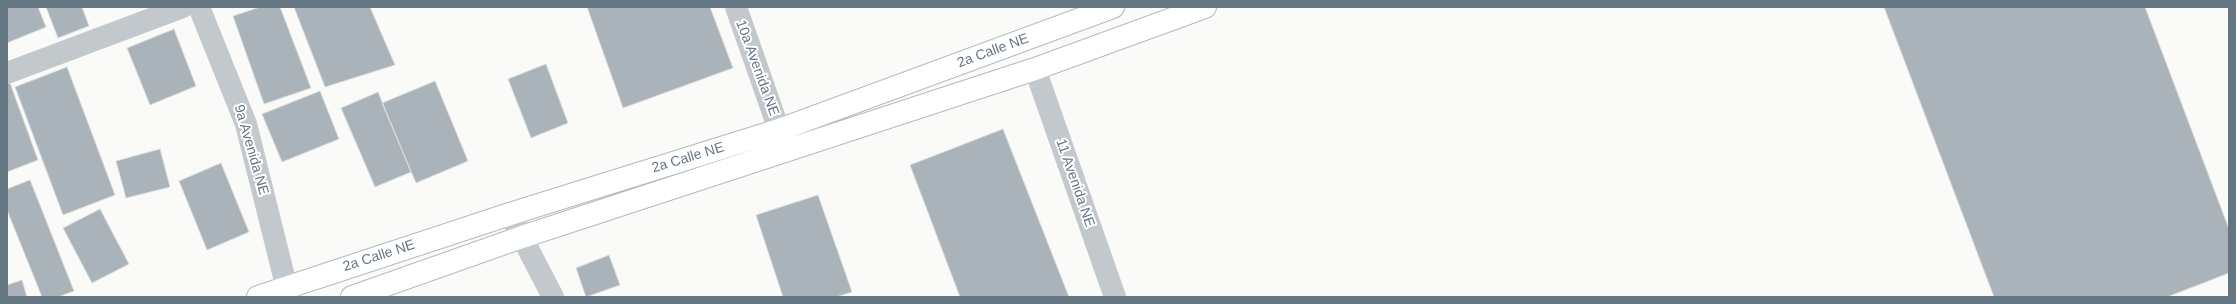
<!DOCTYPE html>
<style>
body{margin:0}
#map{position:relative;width:2236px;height:304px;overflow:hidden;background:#fafaf8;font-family:Helvetica,sans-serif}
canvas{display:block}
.frame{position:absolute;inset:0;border:8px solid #657683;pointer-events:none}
</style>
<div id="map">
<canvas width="2236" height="304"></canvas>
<div class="frame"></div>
</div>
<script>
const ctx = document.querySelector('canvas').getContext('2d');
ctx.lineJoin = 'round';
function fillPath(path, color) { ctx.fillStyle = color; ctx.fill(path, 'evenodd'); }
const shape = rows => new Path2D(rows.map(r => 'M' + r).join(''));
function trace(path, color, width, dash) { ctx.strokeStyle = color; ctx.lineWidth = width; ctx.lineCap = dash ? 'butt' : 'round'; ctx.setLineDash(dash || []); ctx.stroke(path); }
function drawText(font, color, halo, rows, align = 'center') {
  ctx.font = font + ' Helvetica,sans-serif'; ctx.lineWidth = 4; ctx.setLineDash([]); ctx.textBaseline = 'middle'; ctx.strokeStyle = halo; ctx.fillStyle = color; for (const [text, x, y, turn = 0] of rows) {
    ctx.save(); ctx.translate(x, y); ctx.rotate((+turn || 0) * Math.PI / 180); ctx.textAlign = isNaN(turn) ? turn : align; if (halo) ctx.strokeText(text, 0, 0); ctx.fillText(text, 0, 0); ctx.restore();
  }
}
const building = shape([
 [7,7,38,7,46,27,7,43,7,7],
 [46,7,82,7,89,26,58,38,46,7],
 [260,7,280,7,311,88,264,104,233,16,260,7],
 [294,7,370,7,395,65,325,87,294,7],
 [587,7,710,7,733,68,623,108,587,7],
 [1884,7,2145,7,2229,229,2229,273,2167,297,1994,297,1884,7],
 [174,29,196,86,150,105,127,48,174,29],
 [546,64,568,123,531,138,508,79,546,64],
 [67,67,115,195,63,215,15,87,67,67],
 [435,81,468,161,416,183,382,103,435,81],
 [10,83,38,160,7,172,7,84,10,83],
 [320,91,339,139,282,162,262,114,320,91],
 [378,92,411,172,375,187,341,108,378,92],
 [1003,129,1069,297,960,297,910,165,1003,129],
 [160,149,170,187,126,198,116,161,160,149],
 [221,163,249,232,207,250,179,181,221,163],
 [30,180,74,291,58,297,42,297,7,210,7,189,30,180],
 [818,195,852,292,836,297,783,297,756,215,818,195],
 [100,209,129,264,92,283,63,228,100,209],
 [609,255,620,285,586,297,576,268,609,255],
 [22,280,27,297,7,297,7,285,22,280]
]);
const minor = shape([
 [199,7,246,124,289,297],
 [736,7,779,130],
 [1035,69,1115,297],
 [7,73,183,7],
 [510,214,553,297]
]);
const secondary = shape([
 [258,297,510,214,779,130,1113,7],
 [352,297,522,237,1035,69,1205,7]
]);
const streetNames = [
 ["2a Calle NE",993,51,-20],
 ["10a Avenida NE",757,68,70],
 ["9a Avenida NE",251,150,74],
 ["2a Calle NE",688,158,-17],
 ["11 Avenida NE",1075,183,71],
 ["2a Calle NE",379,256,-18]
];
fillPath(building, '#aab3b9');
trace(building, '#dcdcda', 1);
trace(secondary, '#b3babf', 24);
trace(minor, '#c3c8cc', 22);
trace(secondary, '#fff', 22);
drawText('14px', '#657683', '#fff', streetNames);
</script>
